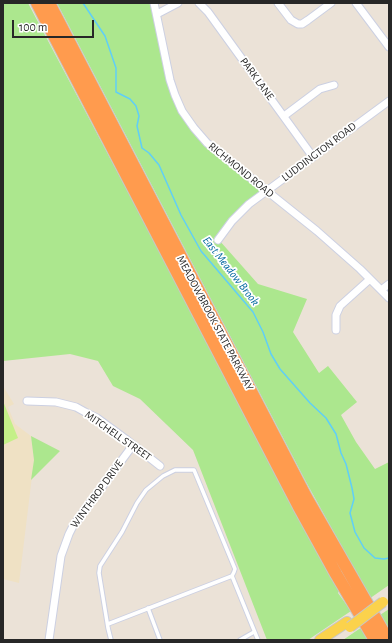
<!DOCTYPE html>
<style>
body{margin:0}
#map{position:relative;width:392px;height:643px;overflow:hidden;background:#ebe2d7;font-family:"Alegreya Sans",sans-serif}
canvas{display:block}
.frame{position:absolute;inset:0;border:4px solid #272727;pointer-events:none}
.scale{position:absolute;left:12px;top:20px;width:82px;height:18px;box-sizing:border-box;border:2px solid #272727;border-top:0;padding-left:5px;font-size:12px;line-height:14px;white-space:nowrap;color:#272727;-webkit-text-stroke:3px #fff;paint-order:stroke}
</style>
<div id="map">
<canvas width="392" height="643"></canvas>
<div class="frame"></div>
<div class="scale">100 m</div>
</div>
<script>
const ctx = document.querySelector('canvas').getContext('2d');
ctx.lineJoin = 'round';
function fillPath(path, color) { ctx.fillStyle = color; ctx.fill(path, 'evenodd'); }
const shape = rows => new Path2D(rows.map(r => 'M' + r).join(''));
function trace(path, color, width, dash) { ctx.strokeStyle = color; ctx.lineWidth = width; ctx.lineCap = dash ? 'butt' : 'round'; ctx.setLineDash(dash || []); ctx.stroke(path); }
function drawText(font, color, halo, rows, align = 'center') {
  ctx.font = font + ' "Alegreya Sans",sans-serif'; ctx.lineWidth = 3.5; ctx.setLineDash([]); ctx.textBaseline = 'middle'; ctx.strokeStyle = halo; ctx.fillStyle = color; for (const [text, x, y, turn = 0] of rows) {
    ctx.save(); ctx.translate(x, y); ctx.rotate((+turn || 0) * Math.PI / 180); ctx.textAlign = isNaN(turn) ? turn : align; if (halo) ctx.strokeText(text, 0, 0); ctx.fillText(text, 0, 0); ctx.restore();
  }
}
const education = shape([
 [3,386,14,404,8,407,15,424,31,436,34,460,19,583,3,579]
]);
const green = shape([
 [3,3,28,3,339,591,338,593,351,611,308,640,267,640,193,450,140,399,113,386,98,361,70,354,3,361],
 [57,3,154,3,170,80,194,128,266,191,249,204,219,240,258,284,307,299,293,332,319,373,328,366,357,402,341,415,356,442,375,469,389,462,389,585,369,599,359,578,305,480],
 [31,436,60,451,31,480,34,460],
 [389,609,389,629,380,615],
 [362,627,369,640,343,640]
]);
const pitch = shape([
 [3,401,18,438,3,445]
]);
const stream = shape([
 [83,3,105,36,116,68,116,92,130,99,136,106,139,116,137,126,142,148,149,153,159,165,181,215,201,251,253,312,263,332,271,354,280,369,310,403,326,418,336,434,341,453,346,464,352,488,354,499,350,513,355,532,364,548,375,558,384,559,389,558]
]);
const service = shape([
 [232,576,258,640],
 [148,608,160,640],
 [108,624,232,576,234,572,235,569,194,470,175,470,163,476,146,490,137,503,122,532,100,566,99,573,108,628,111,640],
 [240,640,254,632]
]);
const minor = shape([
 [154,3,170,80,175,95,182,111,194,128,207,143,317,231,360,269,389,298],
 [199,3,208,12,313,157],
 [278,3,291,20,298,24,302,24,308,20,331,3],
 [356,3,389,47],
 [157,14,178,3],
 [284,116,320,89,334,85],
 [218,240,232,221,249,204,389,101],
 [381,290,389,284],
 [336,330,336,315,340,306,370,279],
 [27,401,56,402,76,407,85,412,97,418,127,440,160,466],
 [49,640,61,556,69,534,73,526,133,445]
]);
const primary = shape([
 [320,640,347,622]
]);
const motorway = shape([
 [37,3,298,505,336,574,375,640],
 [49,3,306,497,388,640]
]);
const primaryBridge = shape([
 [350,627,383,602]
]);
const streetNames = [
 ["PARK LANE",257,79,54],
 ["LUDDINGTON ROAD",319,152,-37],
 ["RICHMOND ROAD",241,170,39],
 ["MEADOWBROOK STATE PARKWAY",215,323,62],
 ["MITCHELL STREET",118,436,35],
 ["WINTHROP DRIVE",97,494,-54]
];
const waterNames = [
 ["East Meadow Brook",231,271,52]
];
fillPath(education, '#efe1c4');
fillPath(green, '#ace78e');
fillPath(pitch, '#c4f088');
trace(stream, '#60cff7', 1.5);
trace(service, '#ccd0e2', 5.5);
trace(minor, '#ccd0e2', 9);
trace(primary, '#c7c7c7', 12);
trace(motorway, '#c7c7c7', 14);
trace(service, '#fff', 3.5);
trace(minor, '#fff', 7);
trace(primary, '#fbd24c', 10);
trace(motorway, '#ff9b4e', 12);
trace(primaryBridge, '#c7c7c7', 12, []);
trace(primaryBridge, '#fbd24c', 10);
drawText('11px', '#272727', '#fff', streetNames);
drawText('italic 12px', '#03699f', '#fff', waterNames);
</script>
